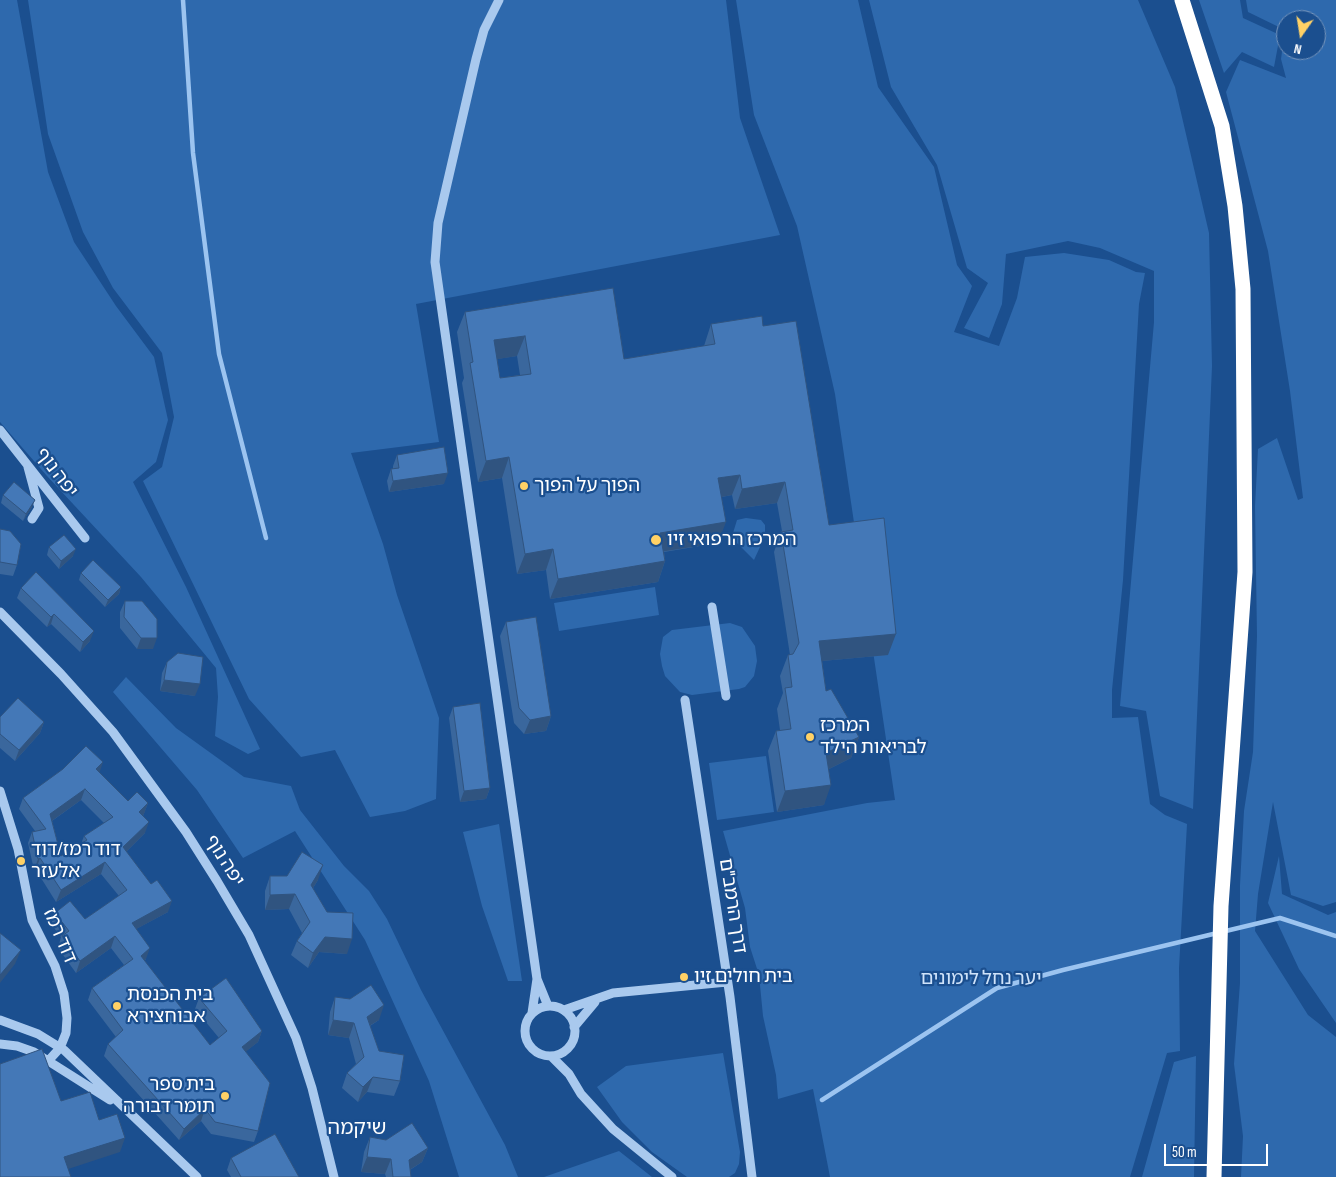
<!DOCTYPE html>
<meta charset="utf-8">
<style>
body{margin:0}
#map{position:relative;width:1336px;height:1177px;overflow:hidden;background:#1b4f8f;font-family:"Sofia Sans Condensed",sans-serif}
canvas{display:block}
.north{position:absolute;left:1276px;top:10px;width:50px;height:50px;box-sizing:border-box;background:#1b4f8f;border:1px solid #7695bc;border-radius:50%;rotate:193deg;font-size:14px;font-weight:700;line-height:20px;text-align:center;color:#fff}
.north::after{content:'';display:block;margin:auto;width:18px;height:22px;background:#ffd166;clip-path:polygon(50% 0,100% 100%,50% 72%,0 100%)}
.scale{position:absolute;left:1164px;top:1144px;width:104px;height:22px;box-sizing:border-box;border:2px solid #fff;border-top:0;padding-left:6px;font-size:15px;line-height:18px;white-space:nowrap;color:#fff;-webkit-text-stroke:4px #1b4f8f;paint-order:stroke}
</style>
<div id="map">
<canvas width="1336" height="1177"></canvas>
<div class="north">N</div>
<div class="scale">50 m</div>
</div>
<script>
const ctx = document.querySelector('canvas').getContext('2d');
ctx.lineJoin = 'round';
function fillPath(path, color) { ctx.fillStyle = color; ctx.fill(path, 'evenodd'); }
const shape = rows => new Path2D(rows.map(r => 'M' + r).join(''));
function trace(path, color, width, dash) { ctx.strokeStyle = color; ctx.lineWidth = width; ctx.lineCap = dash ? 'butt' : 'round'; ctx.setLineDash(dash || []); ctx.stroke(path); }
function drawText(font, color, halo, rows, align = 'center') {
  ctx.font = font + ' "Sofia Sans Condensed","Noto Sans Hebrew",sans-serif'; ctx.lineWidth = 4.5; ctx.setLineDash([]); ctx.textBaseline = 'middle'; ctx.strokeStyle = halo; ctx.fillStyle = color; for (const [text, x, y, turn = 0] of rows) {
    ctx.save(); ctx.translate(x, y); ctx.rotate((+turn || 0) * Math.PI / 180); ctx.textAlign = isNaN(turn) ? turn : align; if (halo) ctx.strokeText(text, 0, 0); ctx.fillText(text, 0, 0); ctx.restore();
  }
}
const green = shape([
 [0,0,17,0,48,172,74,242,116,306,154,357,168,420,156,462,133,482,186,587,260,749,248,754,215,736,218,697,216,668,141,577,47,476,0,422],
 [28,0,726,0,740,118,780,235,416,304,439,442,351,453,383,544,397,595,439,718,436,799,405,811,370,817,335,750,301,757,249,699,143,481,162,467,174,417,162,353,113,288,83,232,48,134],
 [736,0,858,0,878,87,934,167,957,265,972,286,954,332,999,346,1017,298,1025,257,1064,253,1109,260,1136,272,1145,273,1139,304,1123,580,1112,690,1112,718,1138,717,1150,804,1165,815,1187,824,1179,968,1180,1051,1167,1053,1130,1177,830,1177,813,1089,778,1099,776,1075,763,1016,759,975,750,947,745,908,723,831,867,803,895,800,835,394,797,226,754,115],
 [869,0,1138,0,1175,87,1209,233,1212,366,1193,809,1160,796,1146,711,1120,706,1154,322,1154,271,1100,248,1068,241,1006,254,1002,304,989,338,964,328,988,283,967,268,937,165,891,87],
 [1199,0,1240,0,1243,18,1280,35,1274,67,1242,52,1224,73],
 [1246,0,1336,0,1336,902,1323,906,1291,895,1273,802,1258,894,1255,931,1308,1015,1336,1037,1336,1177,1241,1177,1243,1136,1234,1064,1240,983,1240,885,1244,811,1253,752,1257,636,1255,506,1258,449,1277,438,1298,500,1303,498,1290,391,1268,251,1226,92,1240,60,1286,78,1281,59,1285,30,1248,12],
 [1286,20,1316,20,1316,50,1286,50],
 [746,518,761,520,765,525,765,536,754,560,737,543,733,533,737,520],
 [655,587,659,615,559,631,554,603],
 [730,623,742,627,755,646,757,661,754,676,745,687,739,689,692,695,680,692,665,676,662,666,660,654,663,637,672,630],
 [126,677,176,728,244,777,291,786,300,810,344,866,369,891,387,919,421,990,505,1145,518,1177,459,1177,429,1081,365,940,295,831,243,858,197,790,113,692],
 [766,756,774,812,717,820,709,763],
 [499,824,522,981,508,981,482,906,463,832],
 [1279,856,1282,894,1328,915,1336,912,1336,1023,1299,969,1268,903],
 [723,1053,740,1152,739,1164,735,1173,729,1177,687,1177,652,1152,622,1122,597,1087,626,1066],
 [1196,1056,1194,1177,1142,1177,1174,1062],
 [619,1151,652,1177,544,1177]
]);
const stream = shape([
 [183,0,193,153,219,354,266,538],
 [822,1100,997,988,1063,970,1280,918,1336,936]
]);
const minor = shape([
 [499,0,484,30,476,59,438,223,435,262,537,979,548,1006],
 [0,430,85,538],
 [28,467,39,508,32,519],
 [712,607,726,696],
 [0,612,61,674,113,732,186,832,217,881,249,935,296,1038,312,1088,334,1177],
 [685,700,730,997,752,1177],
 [0,791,18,849,32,920,55,966,64,994,67,1018,66,1033,60,1048,49,1060],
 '525 1031a25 25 0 1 1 50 0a25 25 0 1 1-50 0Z',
 [564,1010,613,993,727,982],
 [532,1013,537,979],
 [0,1020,38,1034,64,1050,197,1177],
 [574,1027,595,1002],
 [0,1044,17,1046,34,1052,110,1100],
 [551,1056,569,1074,581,1094,613,1129,672,1177]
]);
const highway = shape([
 [1182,0,1222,126,1235,206,1243,289,1245,572,1221,906,1214,1177]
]);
const wall = shape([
 [465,312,624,359,704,346,711,324,763,326,829,525,888,655,822,661,826,691,859,737,851,758,829,769,824,805,777,812,768,751,776,731,780,730,777,709,783,693,780,676,788,655,790,655,774,552,781,532,782,531,777,503,735,509,732,495,722,497,718,543,664,552,665,561,658,582,550,599,546,570,517,574,502,478,478,482,462,383,464,378,457,332],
 [517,356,520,375,500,378,497,359],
 [397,455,444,484,389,492,387,481,391,469,393,469,393,466],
 [3,495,32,507,23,521,1,503],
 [0,529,17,565,13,576,0,574],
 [49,547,73,556,59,569,47,555],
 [81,573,121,587,119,594,105,607,79,580],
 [21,588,90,641,80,652,51,624,47,627,17,598],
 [125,601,153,649,137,649,120,628,120,612],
 [506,622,551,716,546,731,524,734,514,723,500,636],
 [167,662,195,696,160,691,162,673],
 [453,707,490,788,486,799,460,802,449,718],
 [0,717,44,722,40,733,15,761,0,748],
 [99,772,128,801,148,803,143,816,145,833,126,852,168,912,136,929,146,959,144,961,210,1045,219,1038,195,1009,199,998,262,1031,258,1042,246,1051,258,1131,254,1142,211,1134,201,1121,179,1140,104,1056,108,1044,116,1037,88,1000,92,988,124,965,111,948,76,973,58,948,61,937,51,924,55,913,85,919,119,896,101,874,56,902,36,870,34,870,28,843,32,832,35,831,19,809,23,798],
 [81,800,104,823,84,836,81,844,61,856,52,821],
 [270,876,318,880,313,888,347,954,319,952,308,968,291,955,297,941,302,933,289,909,265,910,265,891],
 [335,997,379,1020,370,1026,379,1051,400,1081,394,1096,367,1092,358,1102,342,1088,347,1073,356,1064,349,1038,328,1035,330,1012],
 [370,1137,428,1148,422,1162,410,1170,411,1177,386,1177,385,1174,361,1172,364,1152],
 [231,1158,299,1177,231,1177,227,1170]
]);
const shadedWall = shape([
 [525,336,517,356,486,361,494,340],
 [509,457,502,478,478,482,486,461],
 [448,473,444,484,389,492,393,481],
 [740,475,732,495,711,499,718,478],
 [785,482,777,503,735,509,742,489],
 [35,500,32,507,23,521,26,514],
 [726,522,718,543,653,553,660,533],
 [76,549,73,556,59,569,61,561],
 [553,549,546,570,517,574,525,554],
 [665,561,658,582,550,599,558,579],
 [121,587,119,594,105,607,108,600],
 [54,614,51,624,47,627,51,617],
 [94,631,90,641,80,652,83,642],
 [896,634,888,655,811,662,819,641],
 [141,638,157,638,153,649,137,649],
 [164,680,200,684,195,696,160,691],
 [551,716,546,731,524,734,530,720],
 [44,722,40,733,15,761,19,750],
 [859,737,851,758,819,774,826,753],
 [103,762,99,774,96,769],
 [831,785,824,805,777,812,785,791],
 [490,788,486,799,460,802,464,791],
 [85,789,81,800,46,825,50,814],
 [148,803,144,814,135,823,139,812],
 [149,822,145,833,119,859,123,847],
 [40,858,36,870,34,870,38,859],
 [105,862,101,874,56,902,61,890],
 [323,865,318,880,306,899,311,885],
 [295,894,289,909,265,910,270,895],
 [172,901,168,912,127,934,132,923],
 [115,936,111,948,76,973,80,961],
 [325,937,352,939,347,954,319,952,308,968,313,953],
 [150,948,146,959,136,967,141,956],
 [21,950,15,964,0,983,0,975],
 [384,1005,379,1020,361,1031,367,1017],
 [333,1020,354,1023,349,1038,328,1035],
 [262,1031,258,1042,238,1058,242,1047],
 [373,1077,367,1092,358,1102,363,1087],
 [205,1109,201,1121,179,1140,184,1129],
 [125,1138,120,1152,59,1172,64,1157],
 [428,1148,422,1162,403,1174,409,1160],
 [367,1157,391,1159,385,1174,361,1172]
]);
const building = shape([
 [613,288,624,359,715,344,711,324,762,316,763,326,796,321,829,525,884,518,896,634,819,641,826,691,831,689,859,737,826,753,831,785,785,791,776,731,791,729,785,688,792,687,788,655,793,654,799,643,781,532,793,530,785,482,742,489,740,475,718,478,726,522,660,533,665,561,558,579,553,549,525,554,509,457,486,461,470,363,473,362,465,312,613,288],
 [525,336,531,374,500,378,494,340,525,336],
 [444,447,448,473,393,481,391,469,399,468,397,455,444,447],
 [14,482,35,500,26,514,3,495,14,482],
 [0,529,10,531,21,544,17,565,0,562,0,529],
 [64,535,76,549,61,561,49,547,64,535],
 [93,560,121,587,108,600,81,573,93,560],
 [36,572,94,631,83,642,54,614,51,617,21,588,36,572],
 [125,601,142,601,157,619,157,638,141,638,124,617,125,601],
 [536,617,551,716,530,720,519,708,506,622,536,617],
 [178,653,203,657,200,684,164,680,167,662,178,653],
 [18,698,44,722,19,750,0,734,0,717,18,698],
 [480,703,490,788,464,791,453,707,480,703],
 [86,746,103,762,96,769,128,801,137,792,148,803,139,812,149,822,123,847,151,884,157,880,172,901,132,923,150,948,141,956,210,1045,227,1031,199,998,226,978,262,1031,242,1047,270,1083,258,1131,215,1122,205,1109,184,1129,108,1044,123,1030,92,988,133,959,115,936,80,961,62,936,69,931,55,913,70,901,85,919,127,890,105,862,61,890,40,858,38,859,32,832,46,829,23,798,63,769,86,746],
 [85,789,113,817,84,836,87,840,61,856,50,814,85,789],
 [302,852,323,865,311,885,327,912,353,913,352,939,325,937,313,953,297,941,310,922,295,894,270,895,270,876,287,876,302,852],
 [0,933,21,950,0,975,0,933],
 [371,985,384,1005,367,1017,379,1051,404,1055,400,1081,373,1077,363,1087,347,1073,364,1057,354,1023,333,1020,335,997,350,999,371,985],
 [42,1049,61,1101,90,1092,99,1120,117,1114,125,1138,64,1157,71,1177,0,1177,0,1064,42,1049],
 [412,1123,428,1148,409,1160,411,1177,393,1177,391,1159,367,1157,370,1137,386,1140,412,1123],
 [275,1134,299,1177,241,1177,231,1158,275,1134]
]);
const markers = [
 [524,486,5,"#ffd166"],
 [656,540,6,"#ffd166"],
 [810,737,5,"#ffd166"],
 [21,861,5,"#ffd166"],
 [684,977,5,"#ffd166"],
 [117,1006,5,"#ffd166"],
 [225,1096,5,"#ffd166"]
];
const streetNames = [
 ["יפה נוף",56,473,53],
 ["יפה נוף",224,861,58],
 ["דרך הרמב\"ם",732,906,81],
 ["דוד רמז",59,936,67]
];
const poiNames = [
 ["הפוך על הפוך",534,486],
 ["המרכז הרפואי זיו",667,540],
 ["המרכז",820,726],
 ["לבריאות הילד",820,748],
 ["דוד רמז/דוד",31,850],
 ["אלעזר",31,872],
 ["בית חולים זיו",694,977],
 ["בית הכנסת",127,995],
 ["אבוחצירא",127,1017],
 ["בית ספר",215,1085,"right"],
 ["תומר דבורה",215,1107,"right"]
];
const parkNames = [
 ["יער נחל לימונים",981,979]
];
const neighbourhoodNames = [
 ["שיקמה",357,1129]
];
fillPath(green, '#2e69ad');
trace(stream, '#9cc4f0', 4.5);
trace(minor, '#a9c9ee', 9);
trace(highway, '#fff', 15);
fillPath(wall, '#3a679d');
fillPath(shadedWall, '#305480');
fillPath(building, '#4478b7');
trace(building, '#305480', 1);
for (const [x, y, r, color] of markers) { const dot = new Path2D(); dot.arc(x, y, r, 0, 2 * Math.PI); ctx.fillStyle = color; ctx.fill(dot); trace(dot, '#1b4f8f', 2); }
drawText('19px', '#fff', '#1b4f8f', streetNames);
drawText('19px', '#fff', '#1b4f8f', poiNames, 'left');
drawText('19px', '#cfe3fa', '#1b4f8f', parkNames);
drawText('20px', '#fff', '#1b4f8f', neighbourhoodNames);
</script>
